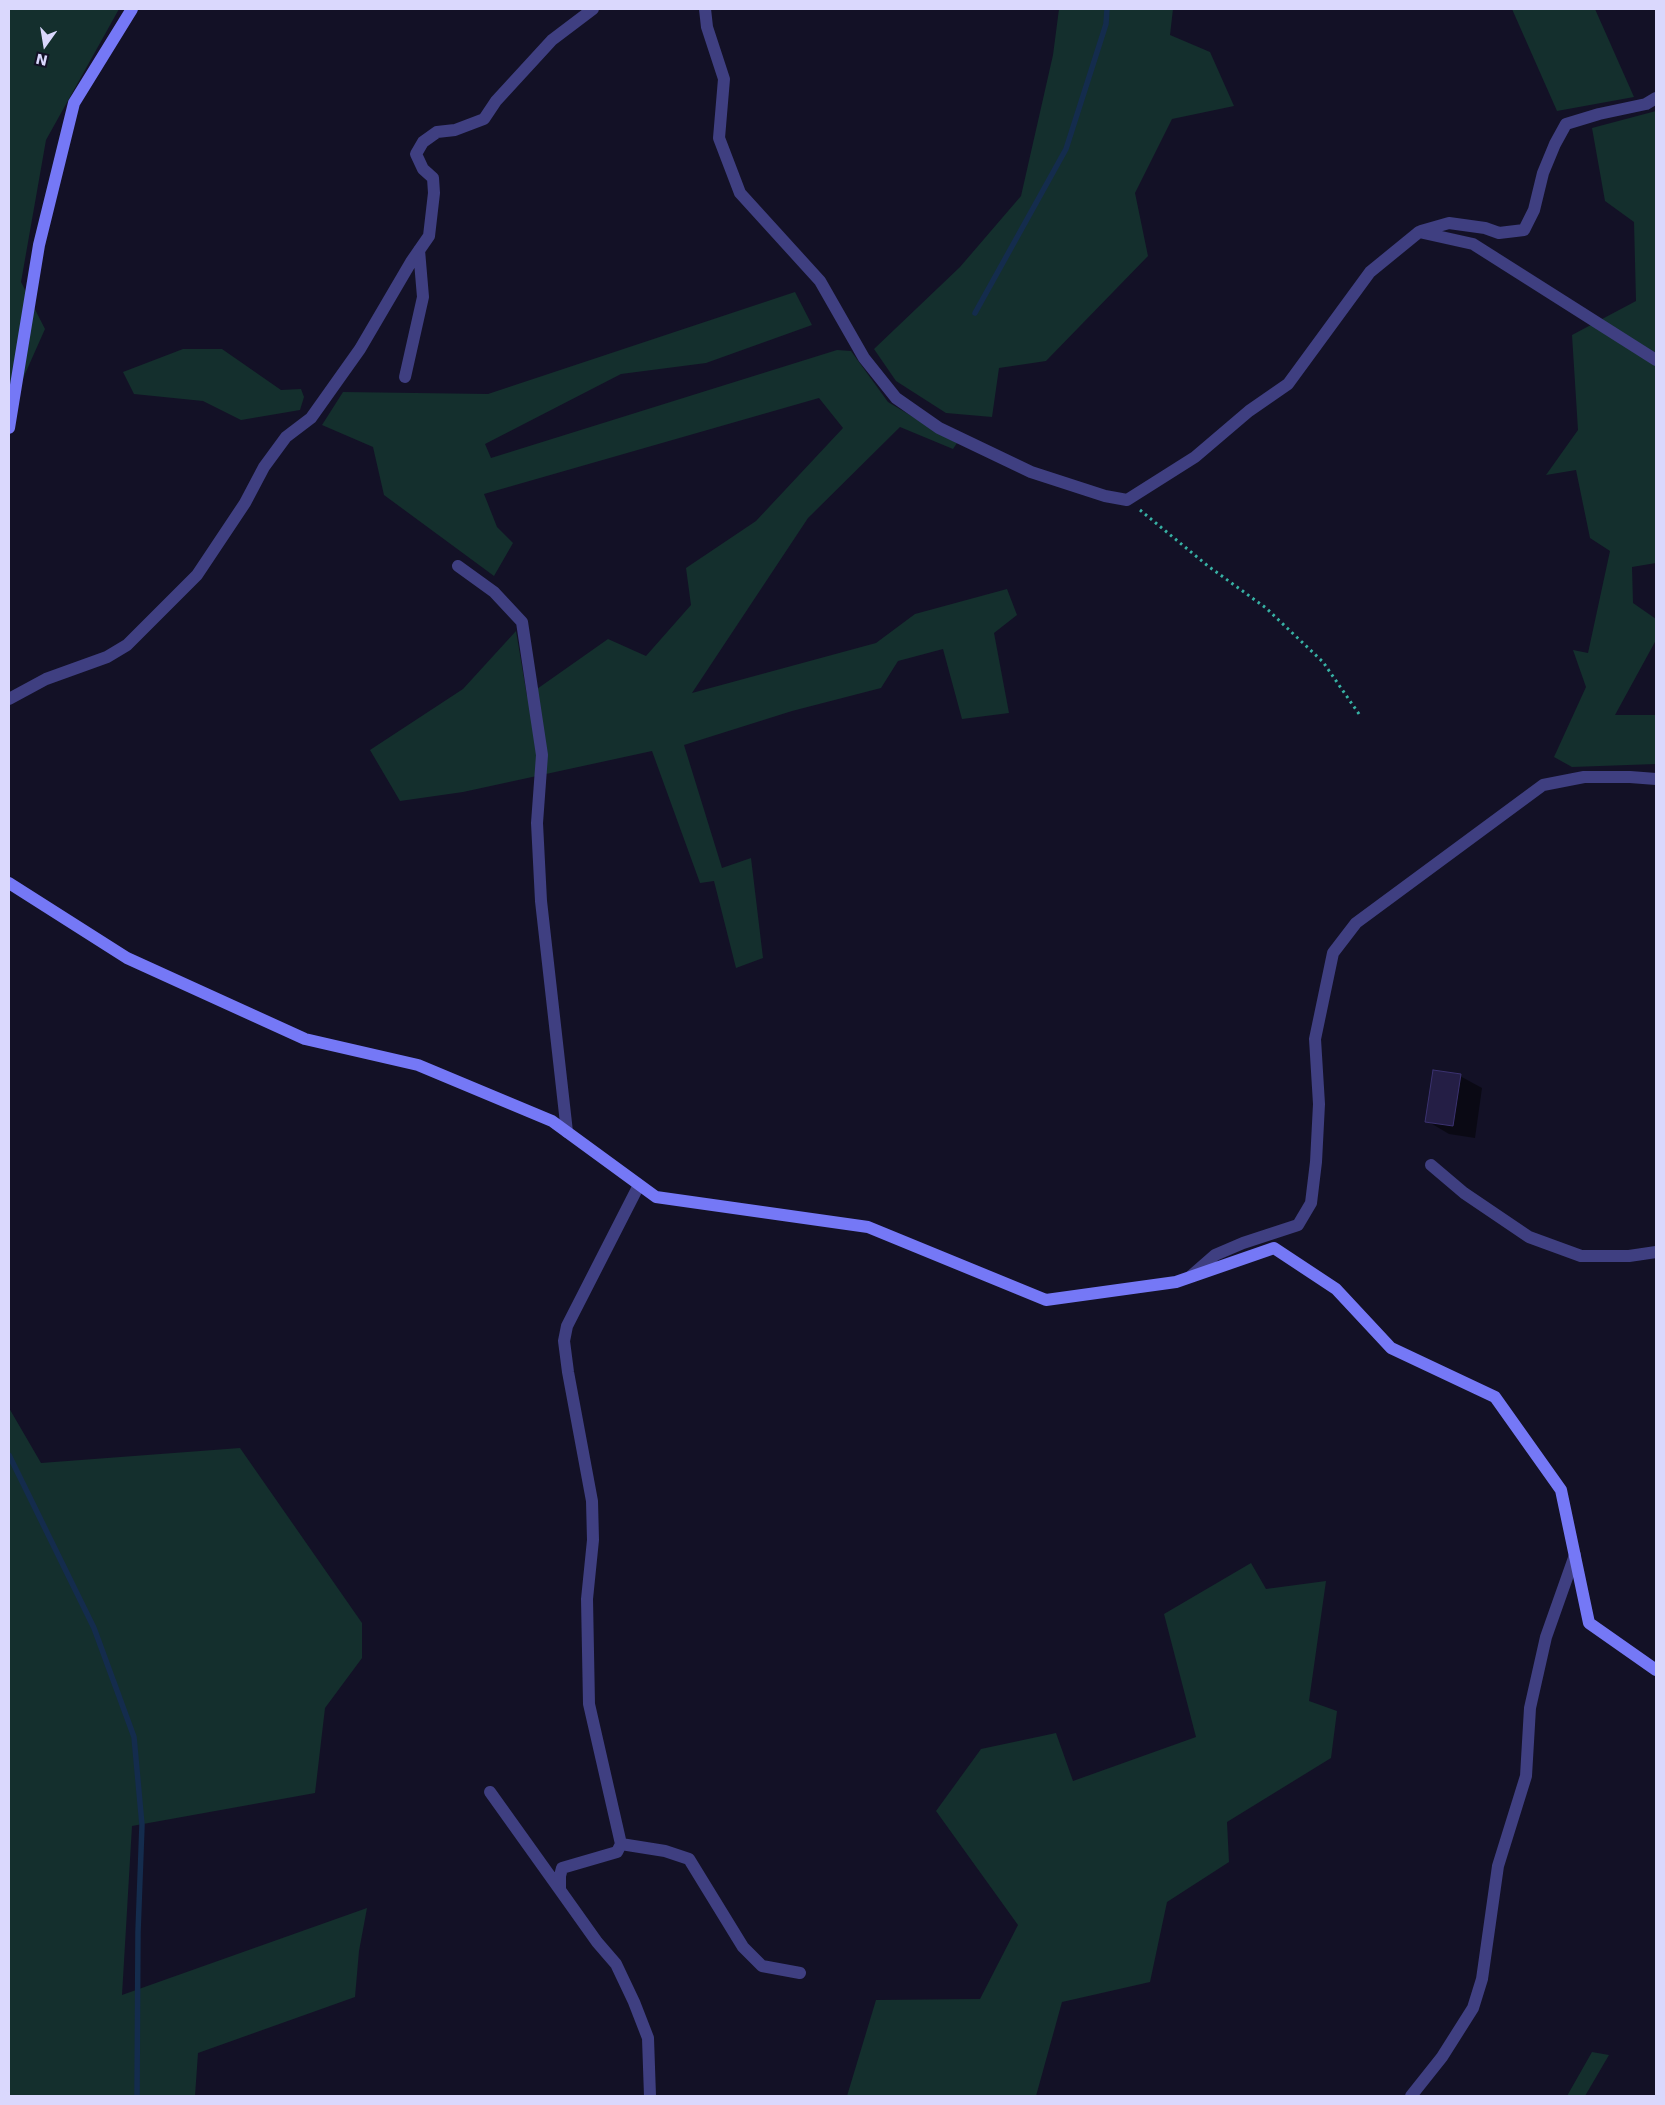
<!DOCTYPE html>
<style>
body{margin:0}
#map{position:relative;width:1665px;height:2105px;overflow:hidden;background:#131126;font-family:"DejaVu Sans",sans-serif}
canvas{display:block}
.frame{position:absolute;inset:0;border:10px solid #dad8fd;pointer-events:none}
.north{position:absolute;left:20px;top:20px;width:50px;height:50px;-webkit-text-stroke:4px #131126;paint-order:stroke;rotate:193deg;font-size:14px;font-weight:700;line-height:20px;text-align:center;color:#dad8fd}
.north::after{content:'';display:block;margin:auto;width:18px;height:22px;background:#dad8fd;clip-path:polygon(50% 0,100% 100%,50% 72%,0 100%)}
</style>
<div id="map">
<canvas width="1665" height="2105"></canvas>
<div class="frame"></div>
<div class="north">N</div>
</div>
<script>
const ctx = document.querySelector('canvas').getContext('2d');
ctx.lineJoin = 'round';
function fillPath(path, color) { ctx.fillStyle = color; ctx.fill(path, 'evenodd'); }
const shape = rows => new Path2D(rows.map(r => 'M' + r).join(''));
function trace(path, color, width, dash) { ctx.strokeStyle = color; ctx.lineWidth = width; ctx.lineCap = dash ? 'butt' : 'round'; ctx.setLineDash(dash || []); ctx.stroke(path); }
const green = shape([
 [9,9,119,9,46,140,21,282,45,329,9,410],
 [1059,9,1173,9,1170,35,1210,52,1234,106,1172,119,1135,193,1148,256,1046,361,999,368,992,417,946,413,896,381,874,349,960,267,1021,196,1053,55],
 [1512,9,1595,9,1634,97,1557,111],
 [1656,111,1656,563,1632,567,1633,603,1656,619,1656,640,1615,715,1656,715,1656,764,1572,767,1554,757,1586,687,1573,650,1588,653,1610,551,1590,538,1576,470,1546,475,1578,430,1572,335,1636,301,1634,222,1605,201,1592,128],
 [795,292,812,325,706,363,621,374,485,444,491,458,837,350,851,351,888,402,957,443,953,449,900,427,808,518,692,693,876,643,915,614,1007,589,1017,615,994,633,1009,713,962,719,943,649,898,661,881,688,792,711,684,745,722,868,751,858,763,958,736,968,714,881,700,883,652,751,463,792,400,801,370,750,463,689,516,631,527,696,608,639,646,656,691,605,686,568,756,521,843,428,819,398,484,494,497,527,513,543,494,576,384,495,373,447,322,425,343,392,488,394],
 [183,349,222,349,281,390,301,389,304,397,300,410,241,420,203,401,134,394,123,372],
 [9,1408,41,1463,240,1448,362,1623,362,1658,325,1708,315,1793,132,1826,122,1995,367,1908,359,1951,355,1997,198,2053,195,2096,9,2096],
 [1251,1563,1266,1589,1326,1581,1309,1701,1337,1711,1331,1758,1227,1822,1229,1862,1167,1902,1150,1982,1062,2002,1036,2096,847,2096,876,2000,980,1999,1018,1925,936,1811,981,1749,1056,1733,1073,1781,1196,1737,1164,1614],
 [1592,2052,1609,2055,1585,2096,1567,2096]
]);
const shadow = shape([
 [1460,1076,1482,1088,1475,1138,1449,1134,1427,1121]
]);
const stream = shape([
 [975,313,1066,149,1106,24,1107,9],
 [9,1455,94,1628,134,1737,142,1825,138,1932,137,2096]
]);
const building = shape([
 [1433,1070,1461,1074,1453,1126,1425,1122,1433,1070]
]);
const path = shape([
 [1140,510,1208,566,1266,608,1323,662,1359,714]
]);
const street = shape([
 [705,9,707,27,724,79,719,138,740,193,820,281,864,358,896,398,939,428,1031,472,1105,496,1127,500,1195,457,1249,411,1288,384,1370,272,1419,232,1473,244,1656,360],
 [1421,231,1449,223,1485,228,1499,233,1524,230,1534,210,1543,173,1555,144,1566,124,1599,114,1646,104,1656,98],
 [405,377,423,297,419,250],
 [458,566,494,592,522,622,542,755,537,823,541,901,567,1132],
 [9,699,46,679,107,657,127,645,197,575,245,503,264,467,286,437,311,418,360,349,411,262,429,236,434,193,433,178,423,169,416,154,423,142,437,132,455,130,484,119,496,101,552,40,593,9],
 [1431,1165,1464,1193,1529,1237,1581,1256,1629,1256,1656,1252],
 [639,1185,567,1326,564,1341,568,1372,592,1501,593,1540,587,1599,589,1704,621,1844,617,1852,562,1868,560,1876,560,1890,597,1942,616,1964,634,2002,648,2038,650,2096],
 [1191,1276,1215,1255,1243,1243,1298,1225,1311,1203,1316,1162,1319,1104,1315,1039,1333,953,1356,923,1543,785,1584,777,1630,777,1656,779],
 [490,1792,560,1890],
 [621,1844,665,1851,689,1859,743,1947,762,1966,800,1973],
 [1411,2096,1442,2057,1473,2008,1482,1979,1498,1866,1526,1776,1530,1708,1546,1637,1575,1555]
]);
const secondary = shape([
 [9,428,39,245,74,103,132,9],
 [9,883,127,958,305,1039,418,1065,552,1121,656,1197,868,1227,1046,1300,1176,1282,1274,1248,1336,1289,1391,1348,1495,1397,1561,1490,1589,1623,1656,1670]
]);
fillPath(green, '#142f2d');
fillPath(shadow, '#0007');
trace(stream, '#142c4d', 5.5);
fillPath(building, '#241e45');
trace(building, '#3b3270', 1);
trace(path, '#37b1a4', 3, [2.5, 4]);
trace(street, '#3f3f81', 12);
trace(secondary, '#7578f6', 12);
</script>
